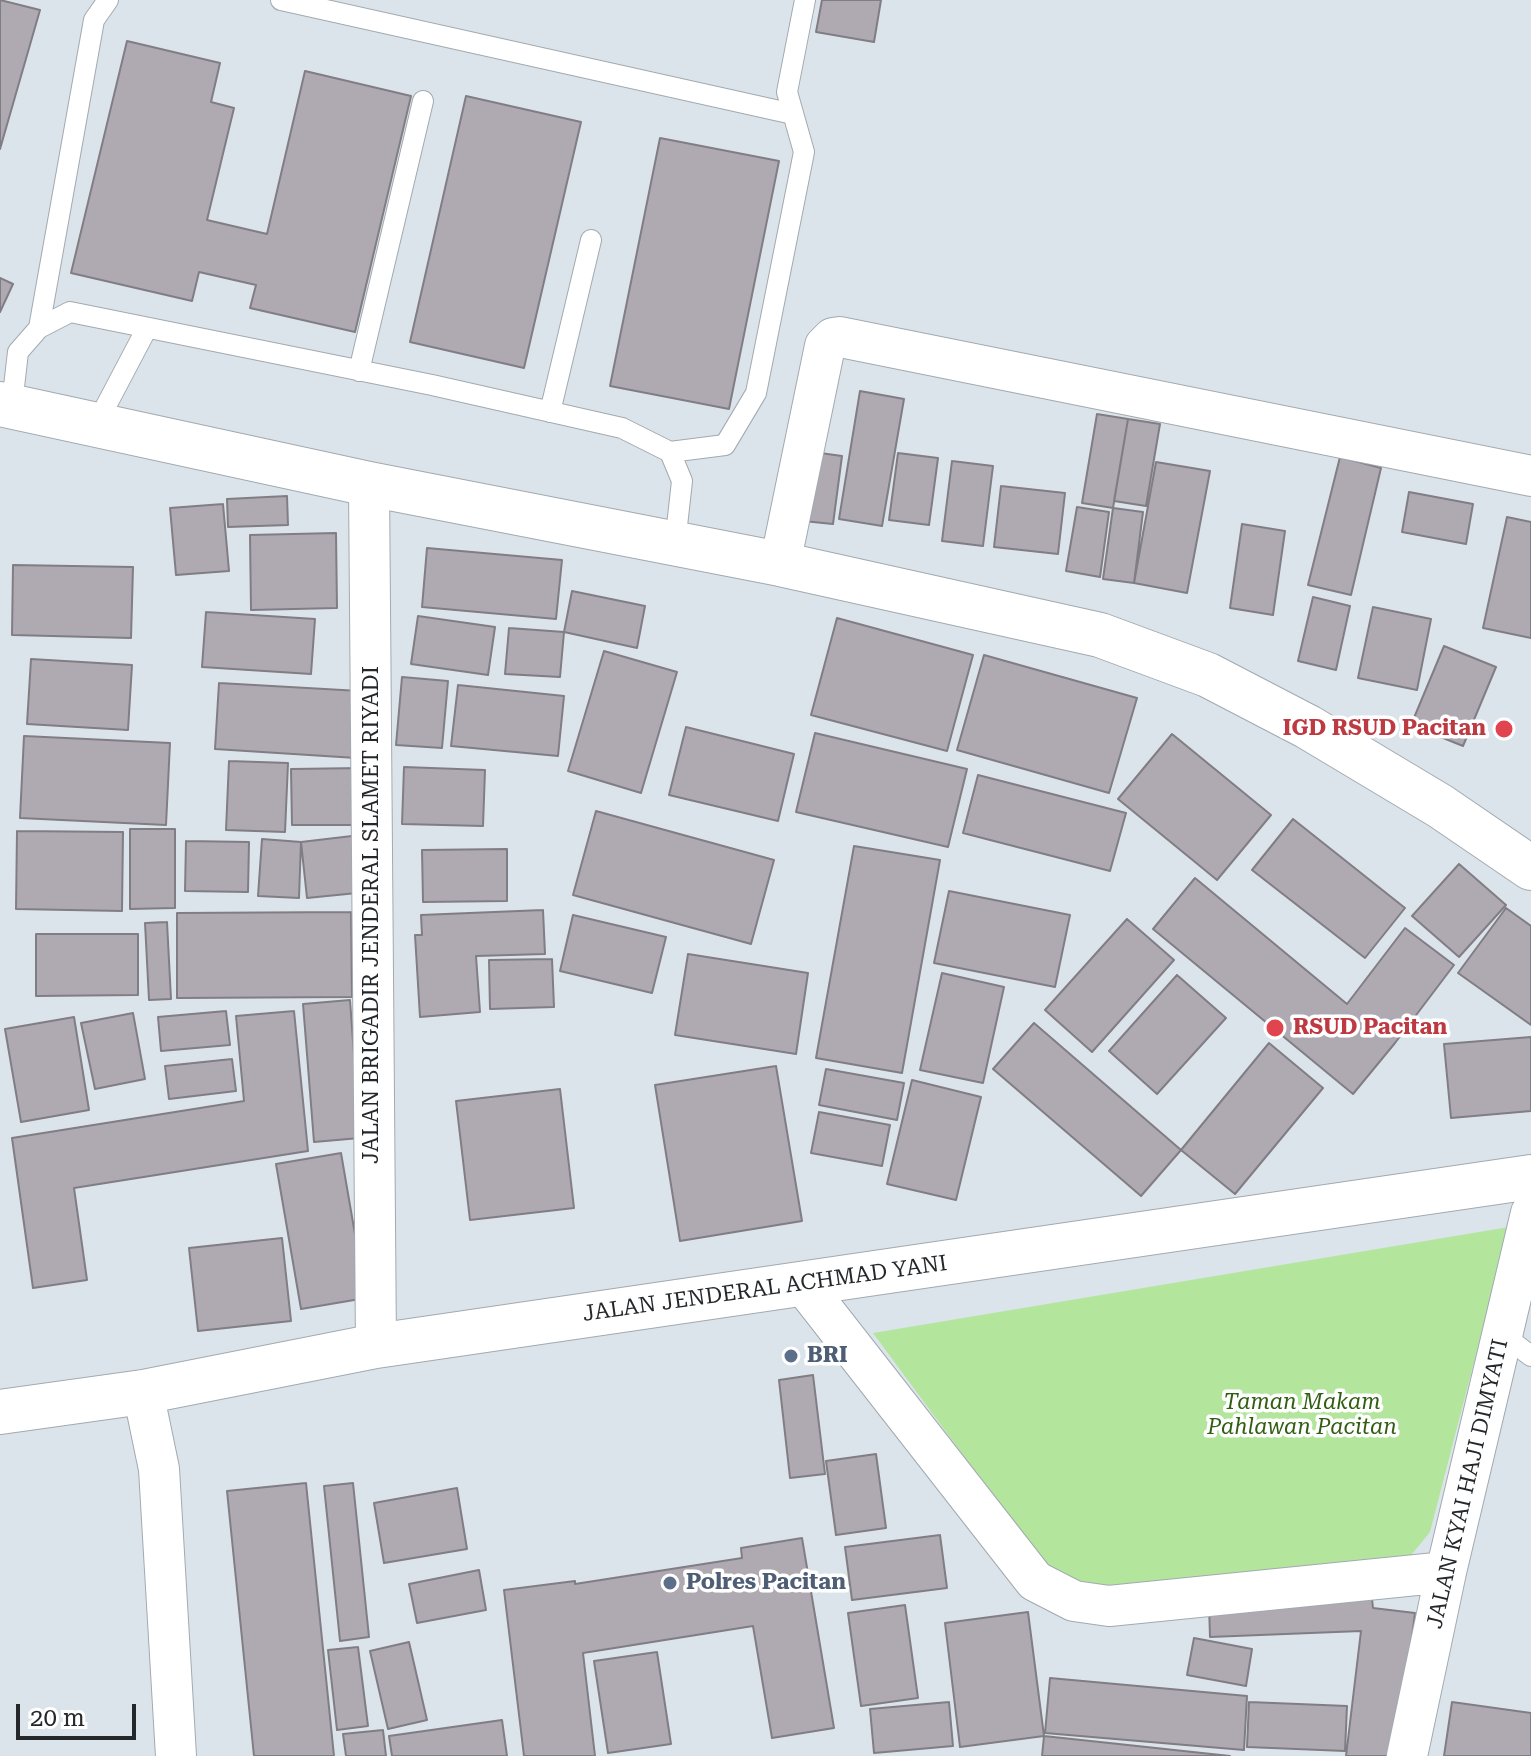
<!DOCTYPE html>
<style>
body{margin:0}
#map{position:relative;width:1531px;height:1756px;overflow:hidden;background:#dce4eb;font-family:"Roboto Serif",serif}
canvas{display:block}
.scale{position:absolute;left:16px;top:1704px;width:120px;height:36px;box-sizing:border-box;border:4px solid #25282b;border-top:0;padding-left:10px;font-size:24px;line-height:28px;white-space:nowrap;color:#25282b;-webkit-text-stroke:6px #fff;paint-order:stroke}
</style>
<div id="map">
<canvas width="1531" height="1756"></canvas>
<div class="scale">20 m</div>
</div>
<script>
const ctx = document.querySelector('canvas').getContext('2d');
ctx.lineJoin = 'round';
function fillPath(path, color) { ctx.fillStyle = color; ctx.fill(path, 'evenodd'); }
const shape = rows => new Path2D(rows.map(r => 'M' + r).join(''));
function trace(path, color, width, dash) { ctx.strokeStyle = color; ctx.lineWidth = width; ctx.lineCap = dash ? 'butt' : 'round'; ctx.setLineDash(dash || []); ctx.stroke(path); }
function drawText(font, color, halo, rows, align = 'center') {
  ctx.font = font + ' "Roboto Serif",serif'; ctx.lineWidth = 7; ctx.setLineDash([]); ctx.textBaseline = 'middle'; ctx.strokeStyle = halo; ctx.fillStyle = color; for (const [text, x, y, turn = 0] of rows) {
    ctx.save(); ctx.translate(x, y); ctx.rotate((+turn || 0) * Math.PI / 180); ctx.textAlign = isNaN(turn) ? turn : align; if (halo) ctx.strokeText(text, 0, 0); ctx.fillText(text, 0, 0); ctx.restore();
  }
}
const green = shape([
 [1509,1227,1430,1532,1408,1559,1088,1587,1044,1565,873,1333]
]);
const building = shape([
 [0,0,40,10,0,149,0,0],
 [822,0,881,0,874,42,816,32,822,0],
 [127,41,220,63,211,102,234,108,207,220,267,234,305,71,411,96,355,332,250,308,256,285,199,272,192,301,71,273,127,41],
 [466,96,581,122,524,368,410,342,466,96],
 [660,138,779,161,729,409,610,386,660,138],
 [0,278,13,284,0,312,0,278],
 [860,391,904,399,882,526,839,519,860,391],
 [1097,414,1128,419,1113,508,1082,503,1097,414],
 [1128,419,1160,424,1146,506,1114,501,1128,419],
 [813,452,842,456,833,524,803,521,813,452],
 [898,453,938,458,929,525,889,520,898,453],
 [1340,457,1381,468,1351,595,1308,585,1340,457],
 [952,461,993,466,983,546,942,541,952,461],
 [1156,462,1210,471,1187,593,1134,583,1156,462],
 [1001,486,1065,493,1058,554,994,547,1001,486],
 [1409,492,1473,504,1466,544,1402,532,1409,492],
 [287,496,288,525,228,527,227,499,287,496],
 [223,504,229,571,176,575,170,508,223,504],
 [1077,507,1109,512,1100,577,1066,571,1077,507],
 [1113,508,1143,512,1134,583,1103,579,1113,508],
 [1507,517,1531,522,1531,638,1483,628,1507,517],
 [1242,524,1285,531,1273,615,1230,608,1242,524],
 [336,533,337,608,251,610,250,535,336,533],
 [427,548,562,560,556,619,422,607,427,548],
 [13,565,133,567,131,638,12,635,13,565],
 [572,591,645,606,637,648,564,632,572,591],
 [1313,597,1350,606,1336,670,1298,661,1313,597],
 [1373,607,1431,619,1417,690,1358,678,1373,607],
 [206,612,315,619,311,674,202,667,206,612],
 [418,616,495,627,488,675,411,664,418,616],
 [837,618,973,655,947,751,811,715,837,618],
 [509,628,564,632,560,677,505,674,509,628],
 [1444,646,1496,667,1463,746,1411,725,1444,646],
 [604,651,677,672,641,793,568,771,604,651],
 [984,655,1137,698,1109,793,957,750,984,655],
 [31,659,132,665,128,730,27,724,31,659],
 [402,677,448,681,442,748,396,745,402,677],
 [219,683,360,691,356,758,215,749,219,683],
 [458,685,564,696,558,756,451,746,458,685],
 [686,727,794,754,778,821,669,795,686,727],
 [815,733,967,769,948,847,796,812,815,733],
 [1172,734,1271,815,1217,880,1118,799,1172,734],
 [24,736,170,743,166,825,20,818,24,736],
 [229,761,288,763,285,832,226,830,229,761],
 [404,767,485,770,483,826,402,824,404,767],
 [362,768,362,825,292,825,291,769,362,768],
 [978,775,1126,813,1110,871,963,833,978,775],
 [596,811,774,860,751,944,573,895,596,811],
 [1293,819,1405,908,1365,958,1252,870,1293,819],
 [130,829,175,829,175,908,130,909,130,829],
 [17,831,123,832,122,911,16,909,17,831],
 [352,836,357,893,307,898,301,842,352,836],
 [262,839,301,842,299,898,258,896,262,839],
 [186,841,249,842,248,892,185,891,186,841],
 [854,846,940,860,902,1073,816,1058,854,846],
 [507,849,507,901,423,902,422,850,507,849],
 [1459,864,1506,905,1459,957,1412,916,1459,864],
 [1195,878,1347,1004,1405,928,1454,965,1395,1043,1353,1094,1153,929,1195,878],
 [949,891,1070,915,1055,987,934,963,949,891],
 [1506,908,1531,926,1531,1025,1458,973,1506,908],
 [543,910,545,954,476,956,480,1012,420,1017,415,935,422,935,421,915,543,910],
 [351,912,352,997,177,998,177,913,351,912],
 [573,915,666,937,652,993,560,971,573,915],
 [1127,919,1174,960,1092,1052,1045,1010,1127,919],
 [167,922,171,999,149,1000,145,923,167,922],
 [36,934,138,934,138,995,36,996,36,934],
 [688,954,808,973,796,1054,675,1035,688,954],
 [552,959,554,1007,490,1009,489,960,552,959],
 [942,973,1004,987,983,1083,920,1070,942,973],
 [1177,975,1226,1018,1157,1094,1109,1051,1177,975],
 [350,1000,360,1138,314,1142,303,1004,350,1000],
 [226,1011,230,1045,161,1051,158,1017,226,1011],
 [294,1011,308,1151,74,1188,87,1280,33,1288,12,1138,244,1101,236,1016,294,1011],
 [133,1013,145,1079,95,1089,81,1023,133,1013],
 [74,1017,89,1110,21,1122,5,1029,74,1017],
 [1034,1023,1181,1150,1141,1196,993,1069,1034,1023],
 [1531,1037,1531,1111,1451,1118,1444,1044,1531,1037],
 [1269,1043,1323,1088,1235,1194,1181,1150,1269,1043],
 [232,1059,236,1091,169,1099,165,1066,232,1059],
 [776,1066,802,1221,680,1241,655,1085,776,1066],
 [826,1069,904,1083,897,1120,819,1105,826,1069],
 [912,1080,981,1097,956,1200,887,1184,912,1080],
 [560,1089,574,1208,470,1220,456,1101,560,1089],
 [819,1112,890,1125,882,1166,811,1153,819,1112],
 [341,1153,366,1298,301,1309,276,1164,341,1153],
 [282,1238,291,1321,198,1331,189,1248,282,1238],
 [813,1375,825,1474,790,1478,779,1380,813,1375],
 [876,1454,886,1528,836,1535,826,1461,876,1454],
 [306,1483,334,1756,254,1756,227,1491,306,1483],
 [353,1483,369,1637,340,1641,324,1486,353,1483],
 [457,1488,467,1549,384,1563,374,1503,457,1488],
 [940,1535,947,1588,852,1600,845,1547,940,1535],
 [802,1538,834,1728,772,1738,753,1626,583,1653,595,1756,524,1756,504,1590,575,1581,575,1584,742,1558,741,1548,802,1538],
 [479,1570,486,1610,417,1623,409,1584,479,1570],
 [1372,1599,1373,1608,1415,1613,1397,1756,1346,1756,1361,1631,1210,1637,1209,1605,1372,1599],
 [905,1605,918,1698,861,1706,848,1613,905,1605],
 [1028,1612,1044,1736,960,1747,945,1623,1028,1612],
 [1194,1638,1252,1649,1246,1686,1187,1675,1194,1638],
 [409,1642,427,1720,388,1729,370,1651,409,1642],
 [358,1647,368,1726,337,1730,328,1650,358,1647],
 [657,1652,671,1744,608,1753,594,1661,657,1652],
 [1050,1678,1247,1696,1244,1750,1045,1733,1050,1678],
 [949,1702,953,1746,874,1753,870,1709,949,1702],
 [1249,1702,1347,1706,1345,1751,1247,1747,1249,1702],
 [1452,1702,1531,1713,1531,1756,1444,1756,1452,1702],
 [502,1720,507,1756,392,1756,389,1736,502,1720],
 [383,1730,386,1756,346,1756,343,1734,383,1730],
 [1044,1736,1230,1756,1042,1756,1044,1736]
]);
const service = shape([
 [281,0,793,114],
 [39,328,94,20,108,0],
 [359,371,423,101],
 [12,404,18,352,39,328,70,312,432,385,622,428,670,452,682,481,675,544],
 [550,412,591,240],
 [97,423,147,328],
 [670,452,725,445,756,393,804,152,787,92,805,0],
 [1503,1335,1531,1356]
]);
const minor = shape([
 [369,484,376,1346],
 [780,564,825,346,833,338,840,337,1531,476],
 [803,1284,1035,1581,1074,1601,1109,1606,1446,1572],
 [143,1392,159,1469,176,1756],
 [1407,1756,1446,1572,1531,1213]
]);
const tertiary = shape([
 [0,404,369,484,780,564,1100,635,1208,675,1308,727,1440,806,1531,868]
]);
const secondary = shape([
 [0,1412,143,1392,376,1346,1531,1177]
]);
const markers = [
 [1504,729,10,"#e0444e"],
 [1275,1028,10,"#e0444e"],
 [791,1356,8,"#5c6f8a"],
 [670,1583,8,"#5c6f8a"]
];
const healthNames = [
 ["IGD RSUD Pacitan",1486,729],
 ["RSUD Pacitan",1293,1028,"left"]
];
const streetNames = [
 ["JALAN BRIGADIR JENDERAL SLAMET RIYADI",372,915,-90],
 ["JALAN JENDERAL ACHMAD YANI",765,1289,-8],
 ["JALAN KYAI HAJI DIMYATI",1468,1484,-77]
];
const serviceNames = [
 ["BRI",807,1356],
 ["Polres Pacitan",686,1583]
];
const parkNames = [
 ["Taman Makam",1302,1403],
 ["Pahlawan Pacitan",1302,1428]
];
fillPath(green, '#b4e59d');
fillPath(building, '#afaab2');
trace(building, '#817d84', 2);
trace(service, '#a2aab0', 22);
trace(minor, '#a2aab0', 42);
trace(tertiary, '#a2aab0', 46);
trace(secondary, '#a2aab0', 46);
trace(service, '#fff', 20);
trace(minor, '#fff', 40);
trace(tertiary, '#fff', 44);
trace(secondary, '#fff', 44);
for (const [x, y, r, color] of markers) { const dot = new Path2D(); dot.arc(x, y, r, 0, 2 * Math.PI); ctx.fillStyle = color; ctx.fill(dot); trace(dot, '#fff', 3); }
drawText('bold 22px', '#be3a42', '#fff', healthNames, 'right');
drawText('22px', '#25282b', '#fff', streetNames);
drawText('bold 22px', '#4e5e75', '#fff', serviceNames, 'left');
drawText('italic 22px', '#315e12', '#fff', parkNames);
</script>
